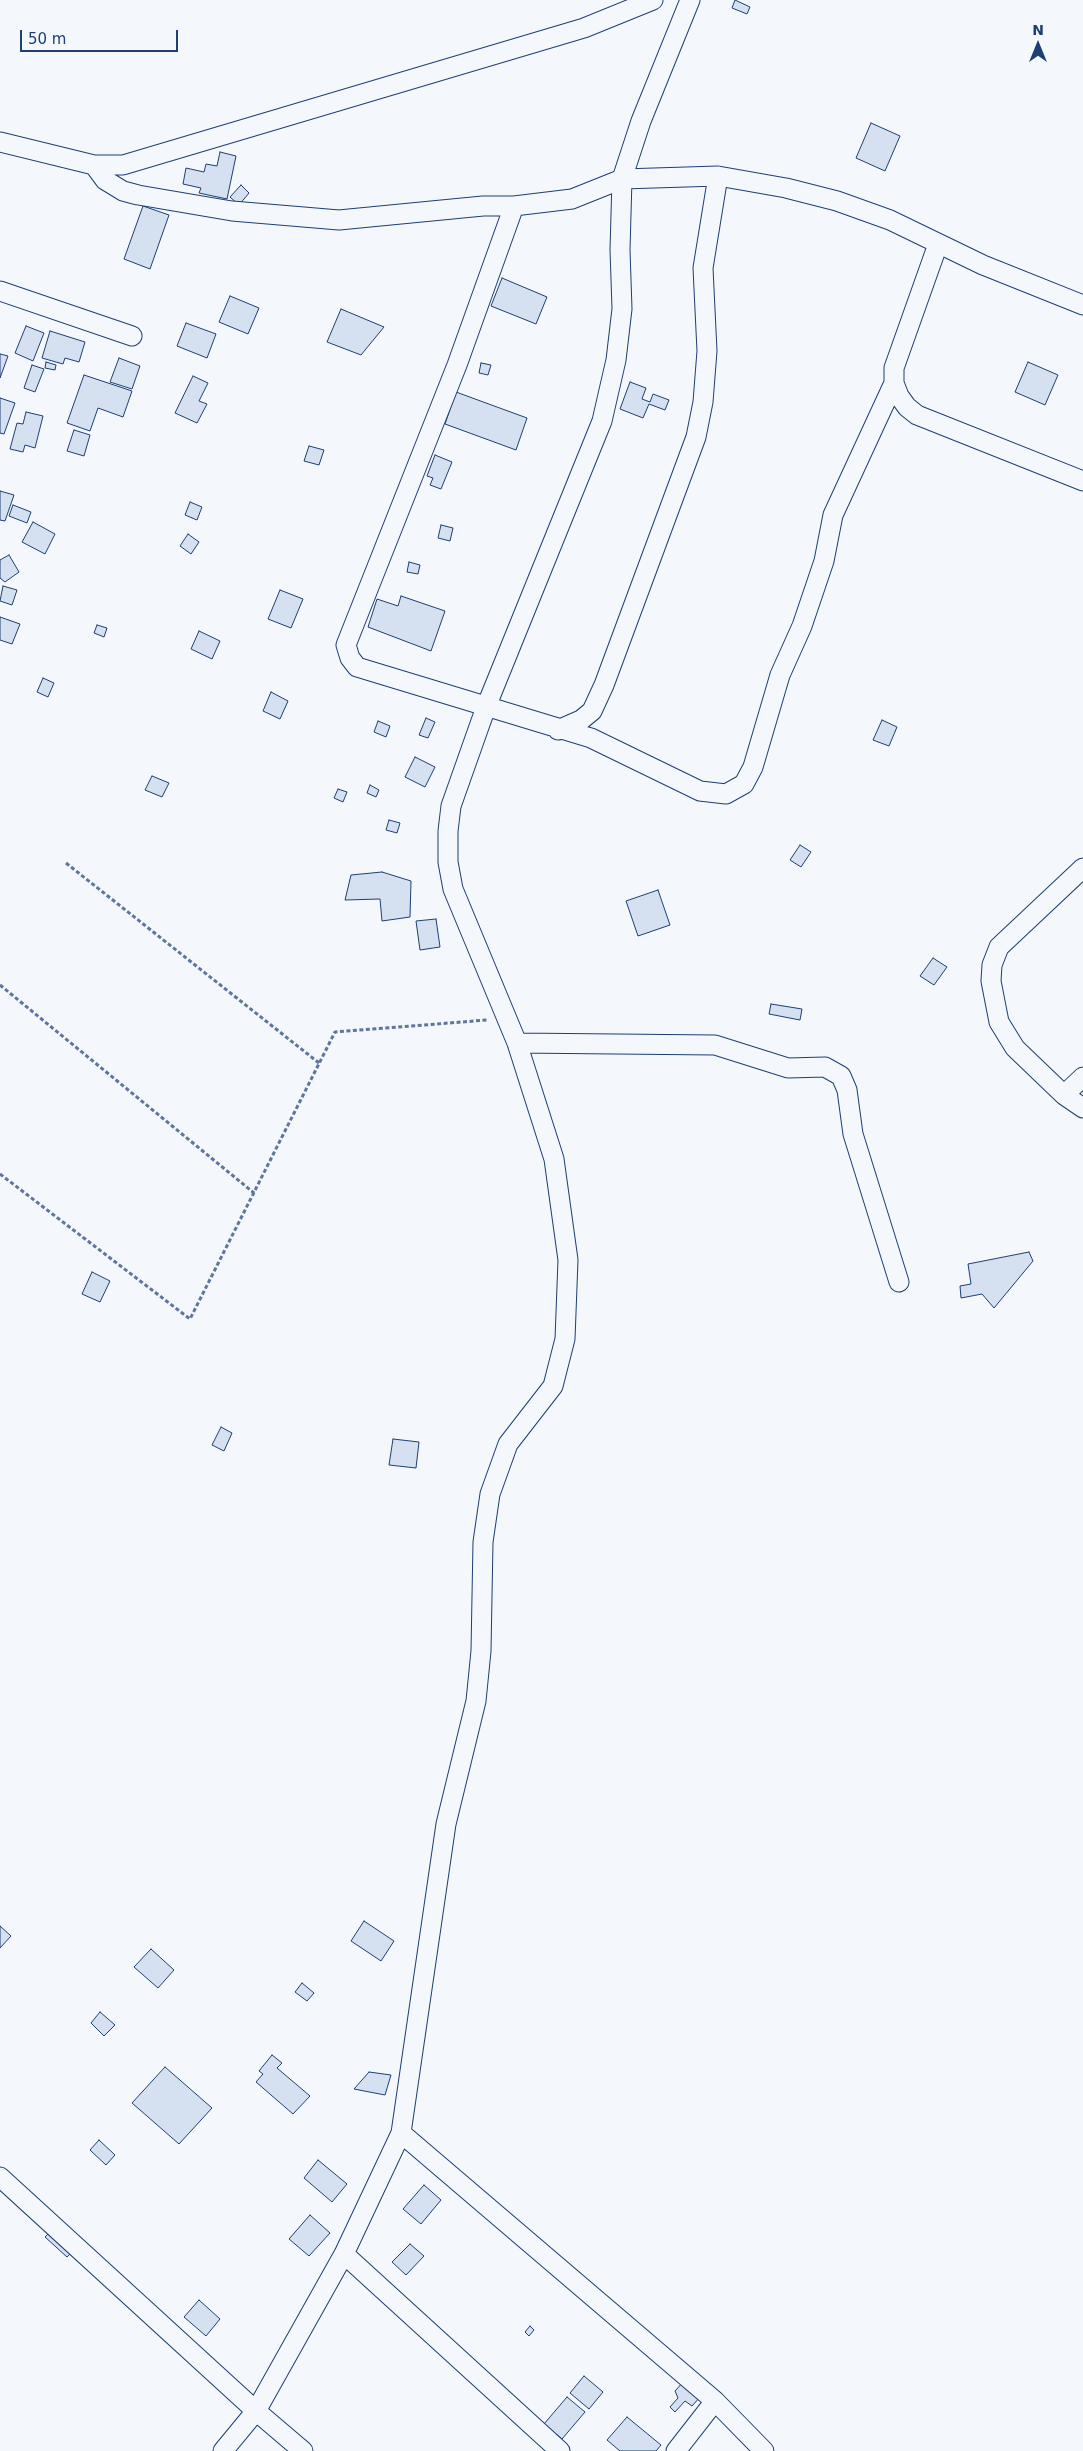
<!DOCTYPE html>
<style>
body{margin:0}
#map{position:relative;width:1083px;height:2451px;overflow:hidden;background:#f4f7fb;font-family:"DejaVu Sans",sans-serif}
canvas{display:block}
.north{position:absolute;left:1013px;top:20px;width:50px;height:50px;-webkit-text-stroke:4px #f4f7fb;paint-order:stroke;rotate:0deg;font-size:14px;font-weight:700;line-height:20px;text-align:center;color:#1d3f73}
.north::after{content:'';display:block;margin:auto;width:18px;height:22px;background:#1d3f73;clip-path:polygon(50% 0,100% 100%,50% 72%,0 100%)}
.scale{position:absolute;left:20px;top:30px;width:158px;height:22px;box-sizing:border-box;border:2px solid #1d3f73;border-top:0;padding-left:6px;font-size:15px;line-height:18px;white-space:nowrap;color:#1d3f73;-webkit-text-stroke:4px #f4f7fb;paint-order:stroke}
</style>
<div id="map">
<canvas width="1083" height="2451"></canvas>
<div class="north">N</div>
<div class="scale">50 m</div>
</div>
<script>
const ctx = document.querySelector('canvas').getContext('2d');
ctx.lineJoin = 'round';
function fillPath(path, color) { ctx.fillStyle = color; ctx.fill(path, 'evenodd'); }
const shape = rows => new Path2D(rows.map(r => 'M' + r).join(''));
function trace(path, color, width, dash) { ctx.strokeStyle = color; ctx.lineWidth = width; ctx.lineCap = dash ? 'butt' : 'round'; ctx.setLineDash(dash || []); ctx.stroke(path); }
const building = shape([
 [735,0,750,7,747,14,732,8,735,0],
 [871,123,900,136,885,171,856,158,871,123],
 [220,152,236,156,227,199,199,193,201,188,183,184,186,168,204,172,206,164,217,166,220,152],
 [241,185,249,193,239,205,230,197,241,185],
 [143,206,169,215,150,269,124,259,143,206],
 [502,278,547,297,536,324,491,306,502,278],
 [230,296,259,308,248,334,219,322,230,296],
 [341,309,384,327,361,355,327,342,341,309],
 [186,323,216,334,207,358,177,346,186,323],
 [26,326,44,333,33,361,15,353,26,326],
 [50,331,85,342,79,362,65,358,63,364,42,358,50,331],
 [0,354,8,356,0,378,0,354],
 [119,358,140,366,132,389,110,382,119,358],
 [46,362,56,365,55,370,45,368,46,362],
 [1028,362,1058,375,1045,405,1015,392,1028,362],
 [481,363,491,365,488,375,479,373,481,363],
 [32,365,44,369,35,392,24,388,32,365],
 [84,375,132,391,123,417,98,408,90,431,67,423,84,375],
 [193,376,208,383,199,401,207,404,197,423,175,413,193,376],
 [630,382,646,388,642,399,650,402,653,394,669,400,665,410,649,404,643,418,620,409,630,382],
 [456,392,527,418,516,450,445,424,456,392],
 [0,398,15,403,4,434,0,433,0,398],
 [26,412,43,416,35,448,25,445,23,452,10,449,17,423,23,424,26,412],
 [74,430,90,435,84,456,67,451,74,430],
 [309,446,324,450,319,465,304,461,309,446],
 [435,455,452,462,441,489,430,485,433,478,427,476,435,455],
 [0,491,14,495,5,521,0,520,0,491],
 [190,502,202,507,197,520,185,515,190,502],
 [13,505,31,512,27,523,9,516,13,505],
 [33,522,55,534,45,554,22,542,33,522],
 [441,525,453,528,450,541,438,538,441,525],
 [188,534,199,542,191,554,180,546,188,534],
 [9,555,19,572,5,582,0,578,0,560,9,555],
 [409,562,420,565,418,574,407,572,409,562],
 [3,586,17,590,12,605,0,601,3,586],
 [280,590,303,599,291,628,268,619,280,590],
 [401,596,445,611,431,651,368,627,377,599,398,606,401,596],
 [0,617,20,624,12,644,0,640,0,617],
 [97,625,107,628,104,637,94,633,97,625],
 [199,631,220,641,212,659,191,649,199,631],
 [43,678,54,683,48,697,37,692,43,678],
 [271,692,288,701,280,719,263,711,271,692],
 [426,718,435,722,428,738,419,735,426,718],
 [882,720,897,727,889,746,873,740,882,720],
 [378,721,390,726,386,737,374,732,378,721],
 [415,757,435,767,425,787,405,777,415,757],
 [152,776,169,783,162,797,145,790,152,776],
 [370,785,379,790,376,797,367,793,370,785],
 [338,789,347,792,343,802,334,798,338,789],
 [389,820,400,823,397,833,386,830,389,820],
 [800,845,811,852,801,867,790,860,800,845],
 [382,872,411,881,410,917,382,921,380,899,345,900,351,875,382,872],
 [658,890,670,925,638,936,626,901,658,890],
 [436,919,440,947,420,950,416,921,436,919],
 [933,958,947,967,934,985,920,976,933,958],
 [771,1004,802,1009,800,1020,769,1014,771,1004],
 [1029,1252,1033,1261,994,1308,982,1294,961,1298,960,1286,971,1284,968,1264,1029,1252],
 [92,1272,110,1281,100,1302,82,1294,92,1272],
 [221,1427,232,1433,224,1451,212,1445,221,1427],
 [393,1439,419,1442,416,1468,389,1465,393,1439],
 [364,1921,394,1941,381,1961,351,1941,364,1921],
 [0,1926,11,1936,0,1948,0,1926],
 [151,1949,174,1970,158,1988,134,1967,151,1949],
 [302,1983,314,1993,307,2001,295,1992,302,1983],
 [100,2012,115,2025,104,2036,91,2023,100,2012],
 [272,2055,282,2063,277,2068,310,2096,293,2114,256,2082,263,2074,259,2071,272,2055],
 [165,2067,212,2108,179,2144,132,2103,165,2067],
 [369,2072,391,2075,385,2095,354,2089,369,2072],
 [99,2140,115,2155,106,2165,90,2150,99,2140],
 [318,2160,347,2184,332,2202,304,2178,318,2160],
 [424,2185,441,2200,421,2224,403,2209,424,2185],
 [310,2215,330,2233,309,2256,289,2239,310,2215],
 [51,2231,73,2251,67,2257,45,2237,51,2231],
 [410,2244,424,2256,406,2275,392,2262,410,2244],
 [199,2300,220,2319,206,2336,184,2317,199,2300],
 [530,2326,534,2330,529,2336,525,2332,530,2326],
 [584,2376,603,2392,589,2409,570,2393,584,2376],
 [684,2381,701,2396,692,2406,685,2401,675,2412,670,2407,678,2398,675,2391,684,2381],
 [567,2397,585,2412,562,2439,544,2424,567,2397],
 [627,2417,661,2445,656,2451,620,2451,607,2440,627,2417]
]);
const path = shape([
 [66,863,319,1063],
 [0,985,254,1193],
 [0,1174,190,1319,335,1032,487,1020]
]);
const street = shape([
 [0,142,94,165,123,165,584,28,653,0],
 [94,165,105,180,123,191,138,195,232,211,339,220,483,206,514,206,572,199,622,179,718,176,786,188,837,201,890,220,983,265,1083,305],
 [514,206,457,365,346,645,350,658,357,667,591,738,700,791,726,794,744,784,753,767,780,675,802,626,824,561,833,515,894,383],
 [938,244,894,368,894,383,899,396,907,407,917,415,1083,481],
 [0,291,132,336],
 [558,730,581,720,592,711,604,685,696,437,703,402,707,351,703,268,718,176],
 [1083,868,999,947,992,965,991,981,999,1022,1015,1048,1064,1095,1083,1108],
 [517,1043,715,1045,788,1068,825,1067,841,1076,847,1090,853,1134,899,1282],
 [1064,1095,1083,1077],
 [401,2133,715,2401,764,2451],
 [0,2177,256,2411,303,2451],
 [344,2254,560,2451],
 [223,2451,256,2411,344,2254,401,2133,446,1824,476,1701,481,1651,483,1542,490,1494,508,1444,553,1386,565,1339,568,1260,554,1159,517,1043,453,889,448,862,448,831,451,806,486,707,602,421,616,360,622,309,620,250,622,179,641,121,690,0],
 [676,2451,715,2401]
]);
fillPath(building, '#d5e0f0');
trace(building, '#1d3f73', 1);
trace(street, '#1d3f73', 21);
trace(path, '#5e769c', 3, [4, 2.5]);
trace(street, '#f4f7fb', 19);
</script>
